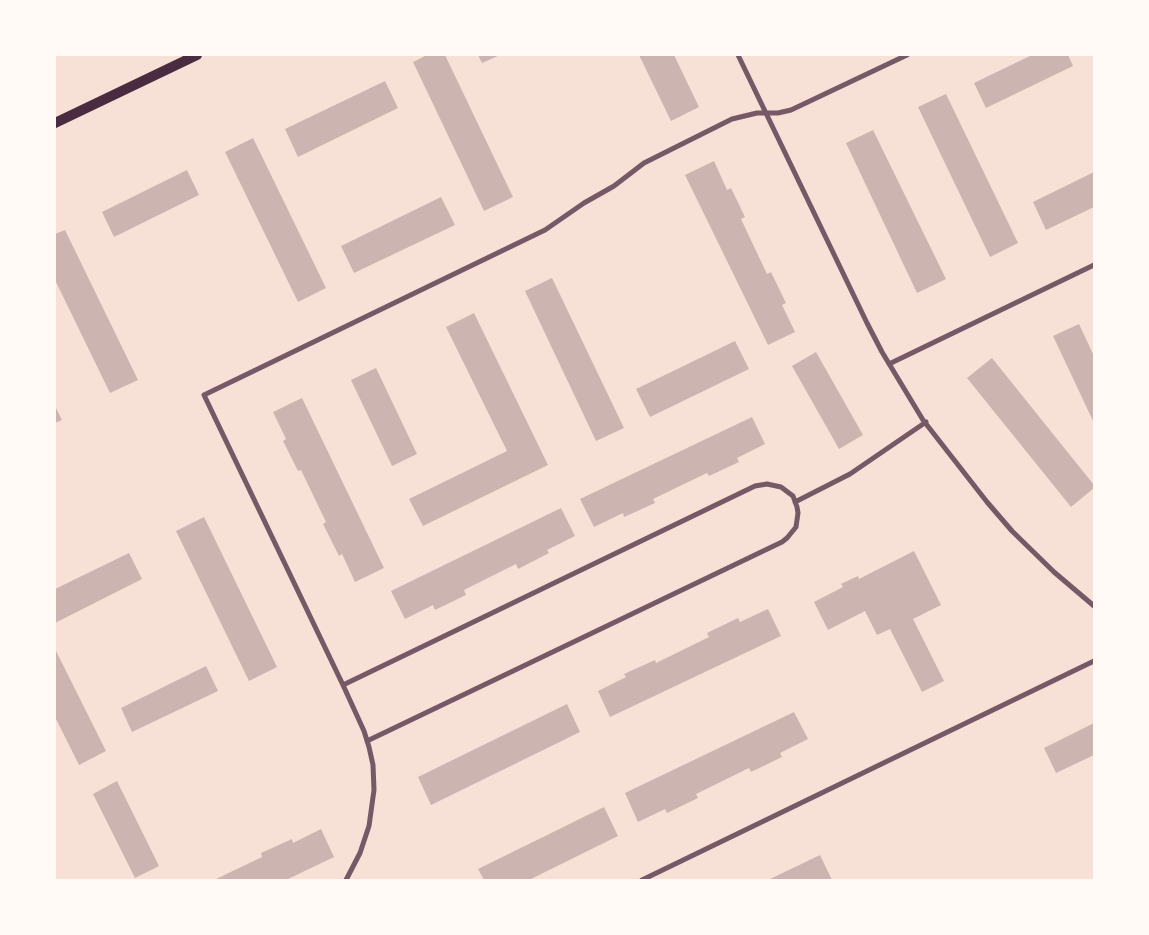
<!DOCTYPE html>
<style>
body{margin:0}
#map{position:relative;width:1149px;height:935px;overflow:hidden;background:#f7e1d7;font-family:"Fira Sans Condensed",sans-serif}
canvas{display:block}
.frame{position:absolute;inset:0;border:56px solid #fffaf5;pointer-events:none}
</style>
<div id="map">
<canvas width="1149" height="935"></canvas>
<div class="frame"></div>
</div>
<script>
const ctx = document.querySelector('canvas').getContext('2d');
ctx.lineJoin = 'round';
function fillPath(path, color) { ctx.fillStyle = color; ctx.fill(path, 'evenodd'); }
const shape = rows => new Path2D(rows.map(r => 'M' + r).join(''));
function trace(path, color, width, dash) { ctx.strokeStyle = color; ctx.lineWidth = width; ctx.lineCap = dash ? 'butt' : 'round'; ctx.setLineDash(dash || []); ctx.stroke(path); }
const building = shape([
 [427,55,445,55,513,197,484,211,413,62],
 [478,55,500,55,482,63],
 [639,55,674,55,699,107,671,121],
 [1032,55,1068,55,1073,66,986,108,974,83],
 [385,81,398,108,298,157,285,129],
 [946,94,1018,243,990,257,918,107],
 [873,130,946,279,917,293,846,143],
 [253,138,326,288,298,302,225,152],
 [714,161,727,190,731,188,745,217,741,219,767,274,771,272,786,303,782,305,795,332,768,345,685,175],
 [187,170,199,195,114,237,102,212],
 [1094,172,1094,207,1046,230,1033,202],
 [441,197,455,225,354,273,341,246],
 [65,230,138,380,110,393,55,280,55,234],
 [552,278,624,428,596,441,525,291],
 [474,313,548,465,423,526,409,499,507,451,446,327],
 [1079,324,1094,356,1094,423,1053,336],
 [735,341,749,369,650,417,636,389],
 [816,352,863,435,839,449,792,366],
 [992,358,1094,485,1094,488,1071,507,967,378],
 [376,368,417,454,392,466,351,380],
 [302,398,384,568,355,582,342,554,339,556,323,524,326,522,301,470,298,471,283,441,286,439,273,412],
 [55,406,62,420,55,423],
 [752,417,765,444,737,458,739,462,709,476,707,473,653,499,655,503,624,517,623,513,594,527,580,499],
 [561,508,575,536,547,550,549,553,518,569,516,564,464,590,466,595,435,610,433,605,405,619,391,591],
 [204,517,277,667,249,681,176,531],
 [914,551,941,605,913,619,944,681,922,692,890,629,877,635,865,611,828,630,814,602,843,587,841,584,858,576,859,579],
 [129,553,142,579,55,623,55,589],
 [768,609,781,636,610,717,598,691,626,677,624,674,655,660,656,663,709,637,707,633,738,618,740,622],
 [55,649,106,751,79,765,55,717],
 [206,666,218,691,132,732,121,708],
 [567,704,580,732,431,805,418,777],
 [794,712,808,739,780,753,782,757,751,772,749,768,696,794,698,798,667,813,665,809,638,822,625,793],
 [1094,723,1094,755,1056,773,1044,748],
 [117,781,159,866,135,878,93,794],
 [604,807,618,836,529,880,484,880,478,869],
 [321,829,334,857,286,880,214,880,262,857,261,853,292,839,293,843],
 [820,855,832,880,768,880]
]);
const minor = shape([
 [738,55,867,323,882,352,923,420,987,502,1012,531,1054,572,1094,606],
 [889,364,1094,265],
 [795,502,850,474,926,422],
 [343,685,755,486,767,484,781,487,793,496,797,507,798,513,796,527,787,538,782,542,367,741],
 [346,880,360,853,369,826,374,790,373,765,369,747,364,731,343,685,204,395,545,230,584,203,614,186,644,163,732,119,757,113,778,113,791,110,907,55],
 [642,880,1094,661]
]);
const secondary = shape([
 [55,123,197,55]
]);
fillPath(building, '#ccb4b1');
trace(minor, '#755966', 5);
trace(secondary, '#4a2c40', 10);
</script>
